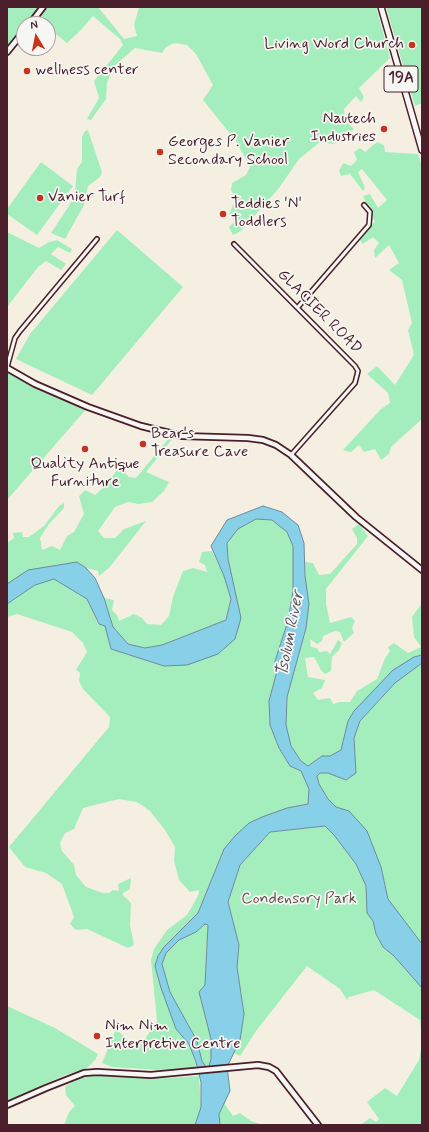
<!DOCTYPE html>
<style>
body{margin:0}
#map{position:relative;width:429px;height:1132px;overflow:hidden;background:#f5efe2;font-family:Mynerve,sans-serif}
canvas{display:block}
.frame{position:absolute;inset:0;border:8px solid #4a1f2b;pointer-events:none}
.north{position:absolute;left:16px;top:16px;width:40px;height:40px;box-sizing:border-box;background:#f6f6f2;border:1px solid #b1a0a2;border-radius:50%;rotate:350deg;font-size:11px;font-weight:700;line-height:16px;text-align:center;color:#4a1f2b}
.north::after{content:'';display:block;margin:auto;width:14px;height:18px;background:#c8321e;clip-path:polygon(50% 0,100% 100%,50% 72%,0 100%)}
</style>
<div id="map">
<canvas width="429" height="1132"></canvas>
<div class="frame"></div>
<div class="north">N</div>
</div>
<script>
const ctx = document.querySelector('canvas').getContext('2d');
ctx.lineJoin = 'round';
function fillPath(path, color) { ctx.fillStyle = color; ctx.fill(path, 'evenodd'); }
const shape = rows => new Path2D(rows.map(r => 'M' + r).join(''));
function trace(path, color, width, dash) { ctx.strokeStyle = color; ctx.lineWidth = width; ctx.lineCap = dash ? 'butt' : 'round'; ctx.setLineDash(dash || []); ctx.stroke(path); }
function drawText(font, color, halo, rows, align = 'center') {
  ctx.font = font + ' Mynerve,sans-serif'; ctx.lineWidth = 3.5; ctx.setLineDash([]); ctx.textBaseline = 'middle'; ctx.strokeStyle = halo; ctx.fillStyle = color; for (const [text, x, y, turn = 0] of rows) {
    ctx.save(); ctx.translate(x, y); ctx.rotate((+turn || 0) * Math.PI / 180); ctx.textAlign = isNaN(turn) ? turn : align; if (halo) ctx.strokeText(text, 0, 0); ctx.fillText(text, 0, 0); ctx.restore();
  }
}
const green = shape([
 [7,7,40,7,26,24,24,24,24,27,7,47],
 [48,7,98,7,124,39,137,36,134,25,139,7,376,7,390,58,359,88,364,97,361,102,356,96,344,109,345,120,354,129,334,144,320,142,299,159,279,188,241,231,233,235,229,227,235,221,229,214,236,199,231,190,232,183,246,175,250,167,236,141,203,100,213,85,196,54,187,45,174,43,166,47,162,53,135,48,113,67,107,83,106,99,91,120,87,119,99,98,94,81,123,45,120,39,93,16,79,32,67,43,48,28,48,24,45,24,41,17],
 [386,7,422,7,422,103,415,106],
 [88,130,102,172,100,177,88,186,84,205,65,239,51,233,69,206,75,192,77,169,82,162,82,137,85,131],
 [377,142,384,145,385,152,418,154,422,166,422,419,391,447,389,454,381,460,375,449,364,452,359,445,351,452,343,450,381,409,390,403,388,393,367,374,377,366,395,385,414,355,408,330,412,323,402,280,389,270,399,263,389,245,375,258,374,250,379,243,373,237,363,244,359,239,368,227,375,222,363,196,370,194,378,208,387,200,362,169,358,172,365,188,363,191,350,174,341,176,339,171,343,163,351,166,357,160,354,152,360,148,365,152],
 [41,162,73,186,37,235,7,214,7,209],
 [117,230,183,287,92,395,16,359,30,334],
 [7,232,39,248,49,242,57,240,72,249,70,253,58,247,51,254,66,264,61,270,46,261,38,267,7,307],
 [7,368,88,407,7,500],
 [169,438,173,438,146,472,169,482,164,491,152,502,138,504,128,502,115,507,98,531,104,538,115,538,124,529,146,521,109,568,99,576,98,571,86,568,77,562,7,584,7,543,14,538,13,533,22,532,23,537,29,537,44,526,59,506,64,503,64,508,49,524,40,538,42,550,52,546,60,550,67,536,74,532,84,514,79,496,85,490,95,495,103,488,123,463,127,466,125,473,129,477,136,478],
 [256,519,272,520,287,532,293,546,293,591,288,621,275,661,277,671,269,701,270,724,279,748,290,766,301,771,309,789,308,804,287,808,235,836,224,849,198,913,158,956,176,1029,189,1044,196,1062,196,1068,159,1070,112,1067,102,1063,116,1029,138,1049,157,1021,151,960,154,949,167,930,187,915,198,896,199,890,190,892,179,880,174,861,175,847,165,830,150,811,137,802,119,799,83,808,74,829,65,833,60,843,62,851,74,865,76,875,86,887,103,893,109,893,113,890,119,891,118,884,131,878,130,889,122,894,131,903,130,925,134,945,128,948,87,929,76,930,70,924,74,917,62,884,46,873,25,867,9,847,109,727,110,717,83,689,79,681,80,673,76,670,87,652,83,643,72,632,17,614,7,617,7,604,35,585,54,579,87,599,98,624,105,626,111,649,164,666,179,666,235,639,227,543,238,529],
 [359,524,368,536,326,589,326,604,330,623,351,617,355,621,352,628,354,633,344,642,340,632,335,631,323,636,322,641,317,644,310,639,311,647,317,648,319,652,327,651,330,654,338,640,342,643,339,650,332,657,331,671,325,674,321,670,314,657,305,658,308,677,325,680,322,688,313,693,318,700,330,698,333,704,340,702,350,702,357,691,377,679,385,658,390,651,388,647,394,643,408,653,421,647,414,637,412,617,422,603,422,655,414,657,348,721,341,750,330,756,322,756,308,766,301,761,291,746,286,725,287,697,306,628,305,562,313,563,319,575,330,574,357,544,357,538,352,529],
 [212,551,224,576,231,599,226,620,162,645,145,648,128,644,113,627,104,598,114,600,112,610,117,615,119,621,134,614,142,618,147,624,161,625,169,616,173,597,183,571,193,568,207,572,205,565,199,562,202,552],
 [420,663,422,663,422,944,388,899,381,867,349,811,336,807,328,799,319,784,317,776,320,773,328,773,346,780,356,773,354,738,360,721,395,683],
 [325,826,334,835,356,864,366,886,368,913,373,921,376,934,383,947,394,955,422,988,422,1038,420,1020,374,990,349,997,347,1000,340,989,307,966,256,1031,240,1056,234,1053,240,1040,244,1014,237,967,239,945,228,902,240,865,270,832],
 [205,924,208,925,205,986,199,992,211,1039,211,1059,209,1066,206,1067,202,1061,197,1041,170,992,162,964,166,953,179,940,196,932],
 [7,1006,55,1028,98,1054,95,1060,86,1069,65,1075,7,1101],
 [422,1044,422,1125,360,1125,370,1118,376,1122,379,1119,367,1102,385,1088,397,1096,419,1060],
 [96,1075,165,1078,199,1076,201,1107,195,1125,64,1125,69,1112,75,1106,66,1095,65,1086,81,1078],
 [224,1103,233,1116,240,1113,251,1121,263,1125,220,1125,219,1114]
]);
const water = shape([
 [263,506,282,512,298,525,304,543,305,576,309,604,306,628,287,697,286,725,291,746,301,761,308,766,322,756,330,756,341,750,348,721,354,711,393,670,414,657,422,655,422,663,395,683,360,721,354,738,356,773,346,780,328,773,320,773,317,776,319,784,328,799,336,807,349,811,367,831,381,867,388,899,422,944,422,988,394,956,383,947,376,934,373,921,367,913,366,886,356,864,334,835,325,826,270,832,240,865,228,902,239,945,237,967,244,1014,240,1040,227,1067,230,1091,219,1114,220,1125,195,1125,201,1107,201,1082,196,1062,189,1044,176,1029,161,988,155,966,158,956,164,947,198,913,224,849,235,836,249,823,262,817,287,808,308,804,309,789,301,771,290,766,279,748,270,725,269,701,277,671,275,661,288,621,293,591,293,546,287,532,272,520,256,519,238,529,227,543,228,559,241,618,235,639,218,654,187,665,164,666,111,649,105,626,99,624,87,599,54,579,35,585,7,604,7,584,28,570,77,562,86,568,95,578,104,598,113,627,128,644,145,648,162,645,226,620,231,599,224,576,211,546,227,520,263,506],
 [205,924,208,925,205,985,199,992,211,1039,211,1059,209,1066,206,1067,202,1061,197,1041,170,992,162,964,166,953,179,940,196,932,205,924]
]);
const street = shape([
 [234,244,355,366,358,371,355,383,291,455],
 [298,307,369,225,370,212,364,205],
 [7,367,15,338,20,331,97,239]
]);
const secondary = shape([
 [30,24,43,7],
 [7,52,24,31],
 [7,368,35,384,88,407,141,426,182,436,248,438,263,440,276,445,291,455,356,517,422,570],
 [7,1105,46,1088,84,1073,97,1072,151,1075,258,1065,269,1067,276,1071,318,1125]
]);
const primary = shape([
 [381,7,422,150]
]);
const markers = [
 [412,45,4,"#c8321e"],
 [27,71,4,"#c8321e"],
 [384,129,4,"#c8321e"],
 [160,152,4,"#c8321e"],
 [40,198,4,"#c8321e"],
 [223,214,4,"#c8321e"],
 [143,444,4,"#c8321e"],
 [85,449,4,"#c8321e"],
 [97,1036,4,"#c8321e"]
];
const shields = [
 [401,79,34]
];
const shieldNames = [
 ["19A",401,79]
];
const poiNames = [
 ["Living Word Church",404,45,"right"],
 ["wellness center",35,71],
 ["Nautech",376,120,"right"],
 ["Industries",376,138,"right"],
 ["Georges P. Vanier",168,143],
 ["Secondary School",168,161],
 ["Vanier Turf",48,198],
 ["Teddies 'N'",231,205],
 ["Toddlers",231,223],
 ["Bear's",151,435],
 ["Treasure Cave",151,453],
 ["Quality Antique",85,465,"center"],
 ["Furniture",85,483,"center"],
 ["Nim Nim",105,1027],
 ["Interpretive Centre",105,1045]
];
const streetNames = [
 ["GLACIER ROAD",319,312,45]
];
const parkNames = [
 ["Condensory Park",299,900]
];
const waterNames = [
 ["Tsolum River",291,634,-79]
];
fillPath(green, '#a4eebd');
fillPath(water, '#87d0e8');
trace(water, '#6f899c', 1);
trace(street, '#4a1f2b', 6);
trace(secondary, '#4a1f2b', 8);
trace(primary, '#4a1f2b', 8);
trace(street, '#f6f6f2', 3);
trace(secondary, '#f6f6f2', 4.5);
trace(primary, '#f6f6f2', 5);
for (const [x, y, r, color] of markers) { const dot = new Path2D(); dot.arc(x, y, r, 0, 2 * Math.PI); ctx.fillStyle = color; ctx.fill(dot); trace(dot, '#f6f6f2', 1.5); }
for (const [x, y, w] of shields) { const box = new Path2D(); box.roundRect(x - w / 2, y - 13, w, 26, 3); ctx.fillStyle = '#f6f6f2'; ctx.fill(box); trace(box, '#4a1f2b', 1); }
drawText('bold 15px', '#4a1f2b', null, shieldNames);
drawText('16px', '#4a1f2b', '#f6f6f2', poiNames, 'left');
drawText('16px', '#4a1f2b', '#f6f6f2', streetNames);
drawText('16px', '#605350', '#f6f6f2', parkNames);
drawText('italic 17px', '#5c5464', '#f6f6f2', waterNames);
</script>
